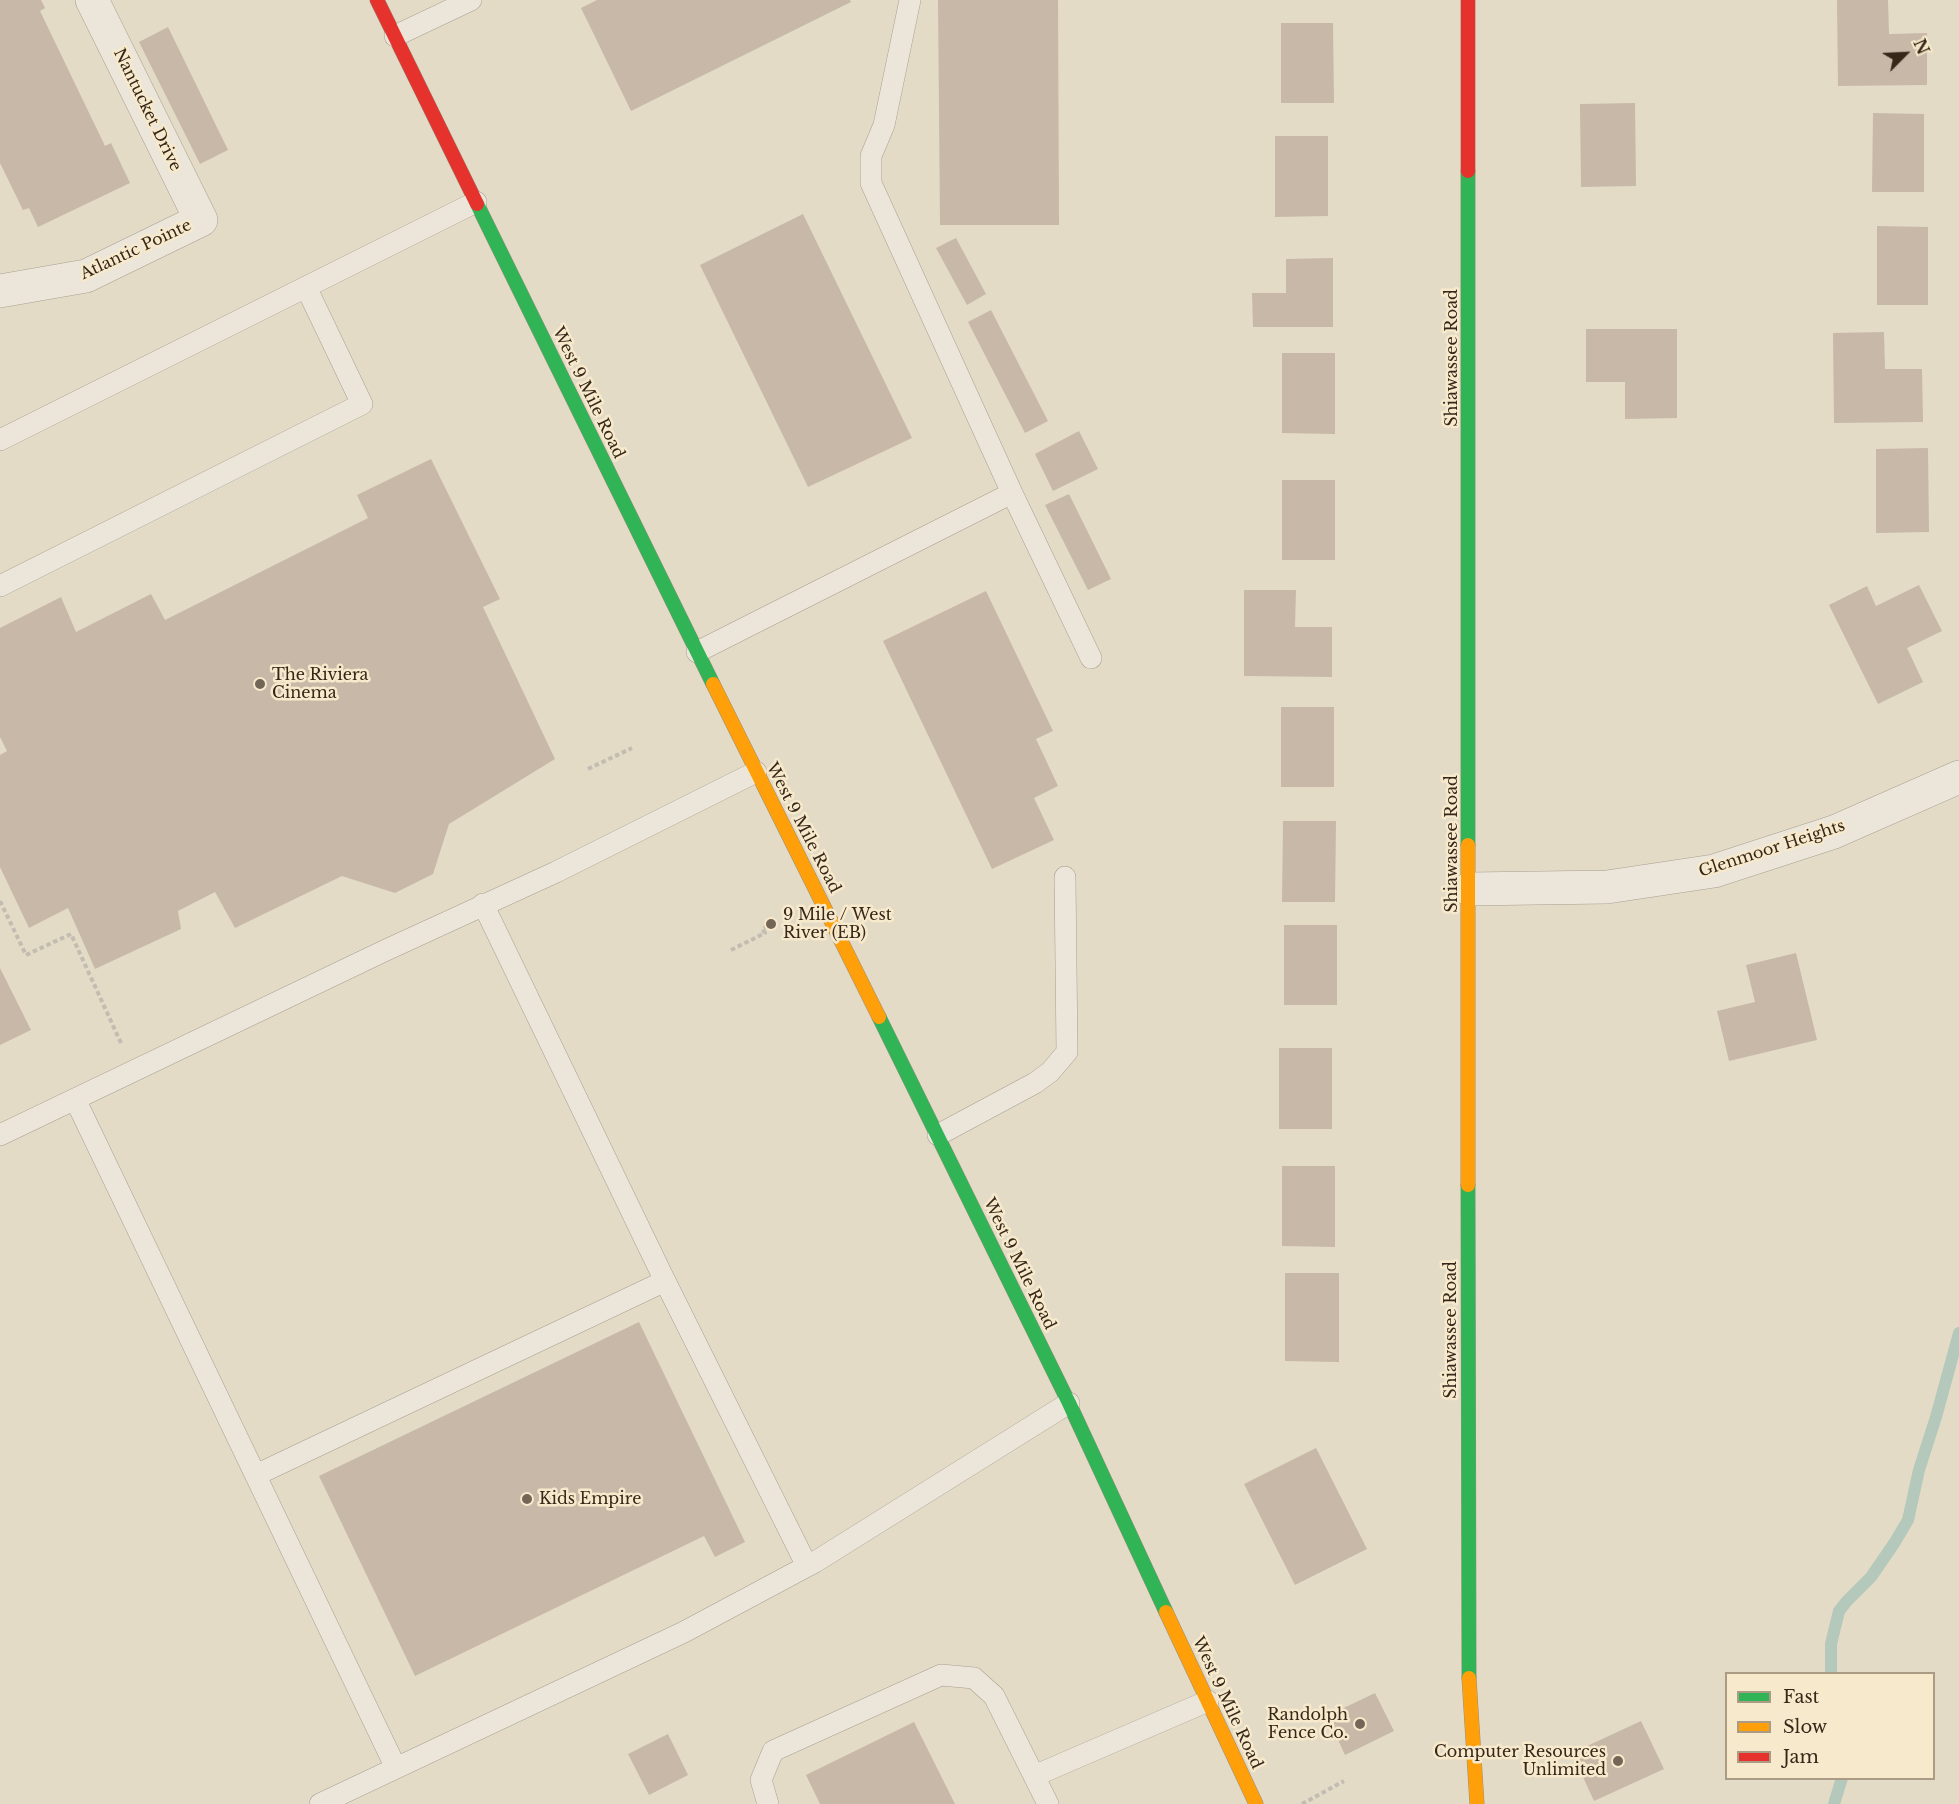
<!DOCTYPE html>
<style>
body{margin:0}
#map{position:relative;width:1959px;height:1804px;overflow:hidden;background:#e4dbc7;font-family:"Libre Baskerville",serif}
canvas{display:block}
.legend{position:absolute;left:1725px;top:1672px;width:210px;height:108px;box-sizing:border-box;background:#f7e9cb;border:2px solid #aa9b84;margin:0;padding:8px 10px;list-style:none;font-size:18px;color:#36271a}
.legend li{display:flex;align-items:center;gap:12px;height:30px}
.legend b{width:30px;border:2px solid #aa9b84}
.north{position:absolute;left:1875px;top:24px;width:60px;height:60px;-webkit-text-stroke:4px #f7e9cb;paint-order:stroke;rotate:66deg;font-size:16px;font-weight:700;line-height:24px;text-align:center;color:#36271a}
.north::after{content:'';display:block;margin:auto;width:21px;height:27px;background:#36271a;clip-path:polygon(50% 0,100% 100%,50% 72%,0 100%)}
</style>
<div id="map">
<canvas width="1959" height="1804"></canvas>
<ul class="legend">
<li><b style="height:8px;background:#30b455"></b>Fast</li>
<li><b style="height:8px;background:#ff9f0a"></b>Slow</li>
<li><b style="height:8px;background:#e5322d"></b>Jam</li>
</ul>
<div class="north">N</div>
</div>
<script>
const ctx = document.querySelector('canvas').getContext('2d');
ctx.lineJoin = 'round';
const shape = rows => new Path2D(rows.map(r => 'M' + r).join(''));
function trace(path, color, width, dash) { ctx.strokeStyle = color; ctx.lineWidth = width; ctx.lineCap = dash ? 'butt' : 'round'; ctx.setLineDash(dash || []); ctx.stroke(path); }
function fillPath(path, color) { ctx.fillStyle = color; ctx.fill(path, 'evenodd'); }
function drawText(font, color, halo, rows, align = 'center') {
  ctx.font = font + ' "Libre Baskerville",serif'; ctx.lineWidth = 5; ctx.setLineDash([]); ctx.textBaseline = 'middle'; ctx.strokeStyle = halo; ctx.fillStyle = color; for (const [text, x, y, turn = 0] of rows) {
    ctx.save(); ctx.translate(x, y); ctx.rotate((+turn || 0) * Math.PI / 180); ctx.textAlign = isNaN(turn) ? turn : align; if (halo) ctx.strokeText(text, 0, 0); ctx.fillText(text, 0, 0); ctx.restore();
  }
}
const stream = shape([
 [1831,1674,1831,1644,1839,1611,1847,1601,1871,1577,1895,1542,1908,1520,1919,1470,1936,1417,1959,1333],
 [1834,1804,1842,1778]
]);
const building = shape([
 [0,0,41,0,45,8,40,11,105,146,111,143,130,183,38,227,29,208,23,210,0,163],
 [597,0,850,0,851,2,631,111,581,8],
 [938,0,1058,0,1059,225,940,225],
 [1837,0,1888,0,1889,34,1927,33,1927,85,1838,86],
 [1281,23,1333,23,1334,103,1281,103],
 [168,27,228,150,200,164,139,42],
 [1635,103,1636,186,1581,187,1580,104],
 [1873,113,1924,114,1924,192,1872,192],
 [1275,136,1328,136,1328,216,1275,217],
 [803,214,912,438,808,487,700,265],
 [1877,226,1928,227,1928,305,1877,305],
 [956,238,986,294,967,305,936,248],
 [1333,258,1333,327,1253,327,1252,293,1286,293,1286,259],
 [991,310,1048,421,1025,433,968,322],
 [1586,329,1677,329,1677,418,1625,419,1625,382,1586,382],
 [1884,332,1885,369,1922,369,1923,422,1834,423,1833,333],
 [1282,353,1335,353,1335,434,1282,433],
 [1079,431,1098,469,1053,491,1035,454],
 [1928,448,1929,532,1876,533,1876,449],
 [431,459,500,599,483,607,555,759,449,824,433,874,395,893,342,876,235,928,215,892,178,911,181,929,95,969,68,908,29,928,0,867,0,755,7,751,0,737,0,628,61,597,76,632,151,594,165,620,368,518,357,495],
 [1282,480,1335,480,1335,560,1282,560],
 [1069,494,1111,579,1088,590,1045,505],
 [1919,585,1942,631,1907,648,1923,682,1878,704,1829,605,1867,586,1876,606],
 [1244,590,1296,590,1295,627,1332,627,1332,677,1244,676],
 [986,591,1053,731,1036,739,1058,786,1034,798,1054,840,992,869,883,641],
 [1281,707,1334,707,1334,787,1281,787],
 [1283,821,1336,821,1335,902,1282,902],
 [1284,925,1337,925,1337,1005,1284,1005],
 [1796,953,1817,1040,1729,1061,1717,1011,1755,1002,1746,965],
 [0,968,31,1030,0,1045],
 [1279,1048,1332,1048,1332,1129,1279,1129],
 [1282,1166,1335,1166,1335,1247,1282,1246],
 [1285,1273,1339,1273,1339,1362,1285,1361],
 [639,1322,745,1542,715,1557,704,1536,415,1676,319,1476],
 [1316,1448,1367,1549,1295,1585,1244,1484],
 [1375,1693,1394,1731,1345,1755,1327,1716],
 [1641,1721,1664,1769,1594,1801,1572,1753],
 [914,1722,955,1804,820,1804,806,1775],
 [668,1734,688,1775,649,1795,628,1754]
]);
const path = shape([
 [588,769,632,748],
 [0,901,26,955,71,934,121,1043],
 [731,950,765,933,762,929,771,924],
 [1302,1804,1344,1781]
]);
const lane = shape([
 [910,0,884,125,871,156,871,183,1012,493,1091,658],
 [395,36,471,0],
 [0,440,476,202],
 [0,586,362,404,306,287],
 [697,652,1012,493],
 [483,904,665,1281],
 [75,1099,396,1768],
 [0,1135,384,951,556,872,756,772],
 [938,1135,1035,1083,1050,1072,1067,1052,1065,877],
 [256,1475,665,1281,807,1566],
 [1034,1776,1208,1701],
 [320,1804,684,1632,815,1562,1069,1403],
 [768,1804,761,1780,773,1751,941,1675,974,1678,994,1696,1048,1804]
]);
const street = shape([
 [0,291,86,276,201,220,92,0],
 [1469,889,1607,887,1714,871,1834,832,1959,777]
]);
const fast = shape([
 [1468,171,1468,845],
 [477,204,713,684],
 [879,1017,1069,1403,1166,1612],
 [1468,1185,1469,1678]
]);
const slow = shape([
 [713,684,879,1017],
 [1468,845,1468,1185],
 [1166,1612,1256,1804],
 [1469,1678,1477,1804]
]);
const jam = shape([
 [377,0,477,204],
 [1468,0,1468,171]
]);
const markers = [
 [260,684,6,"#736657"],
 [771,924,6,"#736657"],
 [527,1499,6,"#736657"],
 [1360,1724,6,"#736657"],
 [1618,1761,6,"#736657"]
];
const streetNames = [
 ["Nantucket Drive",147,110,64],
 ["Atlantic Pointe",136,250,-25],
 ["Shiawassee Road",1452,358,-90],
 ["West 9 Mile Road",588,393,64],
 ["West 9 Mile Road",803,828,63],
 ["Shiawassee Road",1452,844,-90],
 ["Glenmoor Heights",1772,849,-18],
 ["West 9 Mile Road",1019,1264,64],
 ["Shiawassee Road",1451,1330,-90],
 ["West 9 Mile Road",1227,1703,65]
];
const poiNames = [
 ["The Riviera",272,675],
 ["Cinema",272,693],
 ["9 Mile / West",783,915],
 ["River (EB)",783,933],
 ["Kids Empire",539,1499],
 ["Randolph",1348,1715,"right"],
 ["Fence Co.",1348,1733,"right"],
 ["Computer Resources",1606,1752,"right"],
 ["Unlimited",1606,1770,"right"]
];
trace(stream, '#b4c8bb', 12);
fillPath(building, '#c7b8a8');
trace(lane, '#a89f91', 22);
trace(street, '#a89f91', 34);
trace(fast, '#988f81', 15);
trace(slow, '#988f81', 15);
trace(jam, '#988f81', 15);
trace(path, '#c3bcb1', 4, [4.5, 3]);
trace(lane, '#ebe5da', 21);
trace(street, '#ebe5da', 33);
trace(fast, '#30b455', 14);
trace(slow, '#ff9f0a', 14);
trace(jam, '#e5322d', 14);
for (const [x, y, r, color] of markers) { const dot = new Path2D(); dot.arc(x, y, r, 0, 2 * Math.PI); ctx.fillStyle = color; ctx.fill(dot); trace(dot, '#f7e9cb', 2); }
drawText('16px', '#36271a', '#f7e9cb', streetNames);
drawText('16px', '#36271a', '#f7e9cb', poiNames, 'left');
</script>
